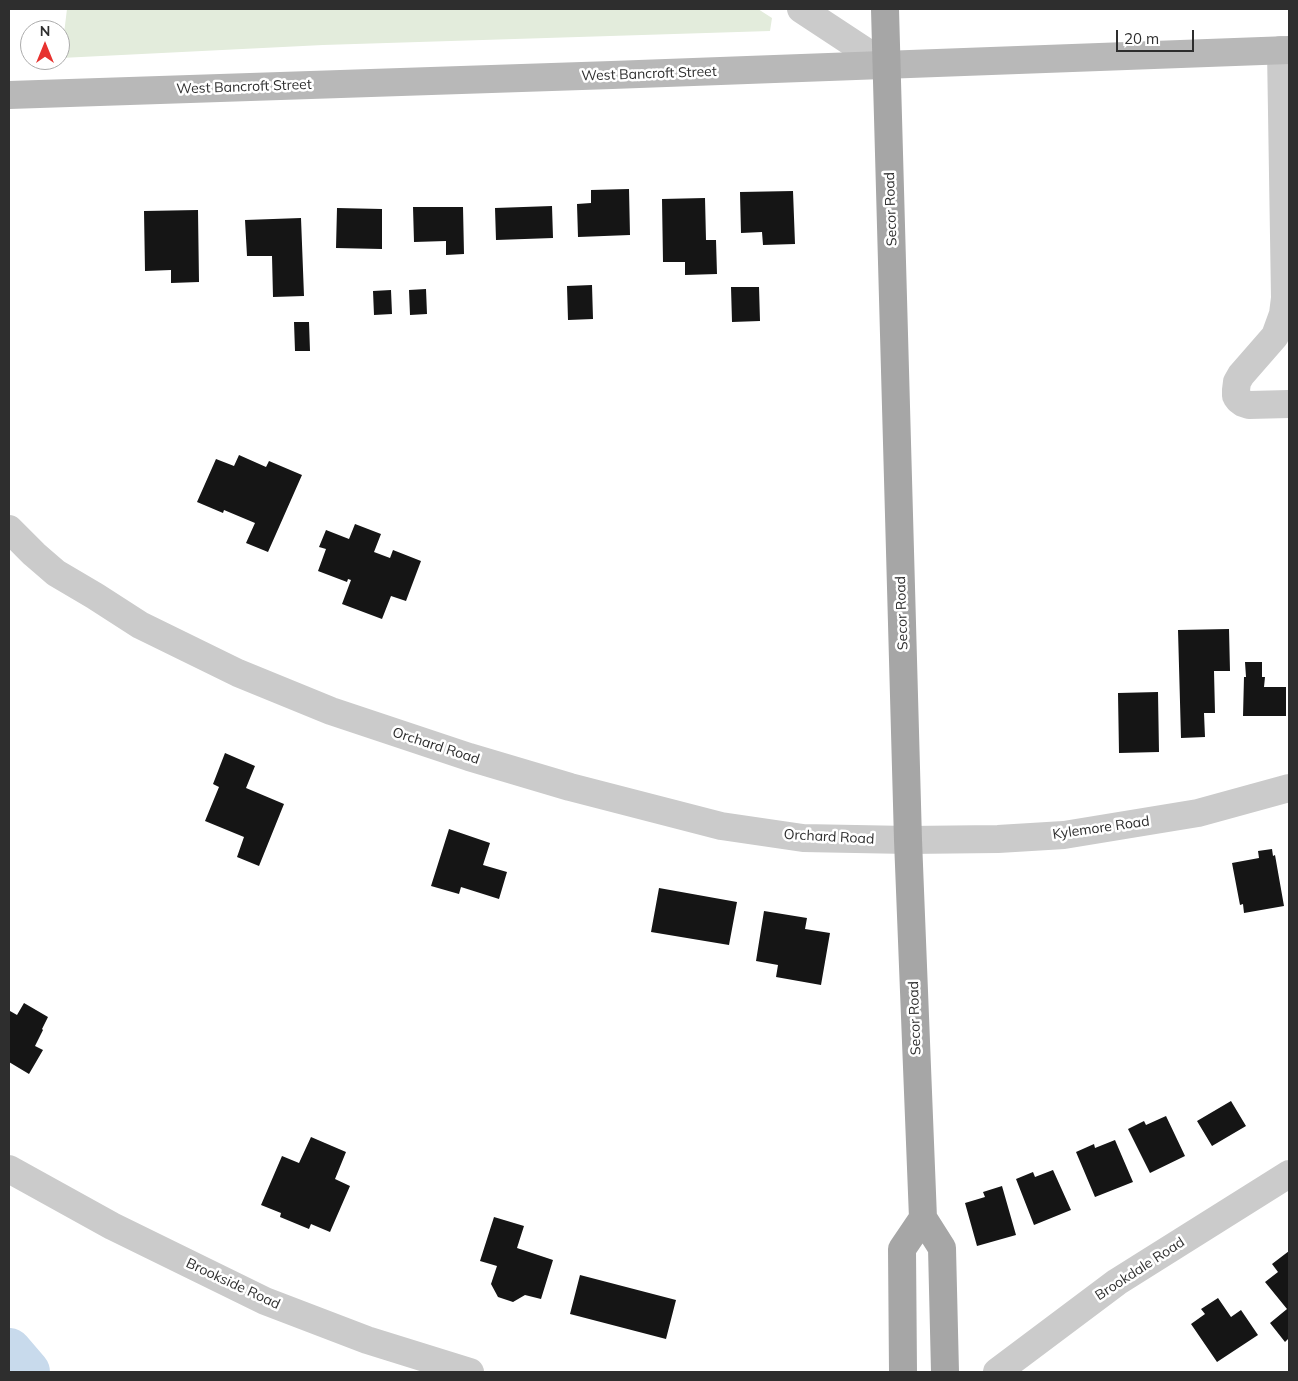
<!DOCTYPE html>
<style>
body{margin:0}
#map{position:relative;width:1298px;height:1381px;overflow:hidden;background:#fff;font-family:Mulish,sans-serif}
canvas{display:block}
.frame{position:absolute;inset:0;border:10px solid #2e2e2e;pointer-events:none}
.north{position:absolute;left:20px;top:20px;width:50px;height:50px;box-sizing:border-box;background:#fff;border:1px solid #ababab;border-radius:50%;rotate:0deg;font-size:14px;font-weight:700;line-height:20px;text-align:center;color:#2e2e2e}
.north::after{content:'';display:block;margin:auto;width:18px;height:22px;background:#e7322f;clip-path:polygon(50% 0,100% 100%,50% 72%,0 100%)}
.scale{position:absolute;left:1116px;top:30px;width:78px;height:22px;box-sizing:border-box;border:2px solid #2e2e2e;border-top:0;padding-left:6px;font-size:15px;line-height:18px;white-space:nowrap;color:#2e2e2e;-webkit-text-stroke:4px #fff;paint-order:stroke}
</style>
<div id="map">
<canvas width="1298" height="1381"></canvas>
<div class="frame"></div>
<div class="north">N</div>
<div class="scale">20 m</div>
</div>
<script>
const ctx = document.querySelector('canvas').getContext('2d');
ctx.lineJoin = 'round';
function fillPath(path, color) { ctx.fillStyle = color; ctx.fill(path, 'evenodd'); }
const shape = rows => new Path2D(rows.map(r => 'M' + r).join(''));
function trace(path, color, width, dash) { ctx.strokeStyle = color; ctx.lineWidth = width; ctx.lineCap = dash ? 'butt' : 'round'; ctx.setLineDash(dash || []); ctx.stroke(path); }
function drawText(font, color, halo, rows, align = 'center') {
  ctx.font = font + ' Mulish,sans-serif'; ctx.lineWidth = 5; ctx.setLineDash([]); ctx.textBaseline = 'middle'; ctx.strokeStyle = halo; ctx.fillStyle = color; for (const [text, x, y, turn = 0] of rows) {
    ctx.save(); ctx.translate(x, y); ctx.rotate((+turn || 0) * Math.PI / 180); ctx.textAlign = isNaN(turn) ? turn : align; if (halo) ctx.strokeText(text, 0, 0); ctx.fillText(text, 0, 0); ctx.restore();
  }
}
const green = shape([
 [67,9,758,9,772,18,770,31,323,45,61,58]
]);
const river = shape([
 [9,1351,27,1372]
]);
const building = shape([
 [629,189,630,235,578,237,577,204,591,203,591,190],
 [793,191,795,244,763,245,762,232,741,233,740,192],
 [705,198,706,240,716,240,717,274,685,275,685,262,663,262,662,199],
 [552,206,553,238,496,240,495,208],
 [413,207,463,207,464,254,446,255,446,241,414,242],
 [337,208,382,209,382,249,336,248],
 [198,210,199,282,171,283,171,270,145,271,144,211],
 [301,218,304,296,273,297,272,256,247,256,245,220],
 [592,285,593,319,568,320,567,286],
 [731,287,759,287,760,321,732,322],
 [426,289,427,314,410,315,409,290],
 [391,290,392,314,374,315,373,291],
 [294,322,309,322,310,351,295,351],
 [239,455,266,467,269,461,302,475,268,552,246,543,255,523,224,510,223,513,197,502,216,459,234,466],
 [355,524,381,534,374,552,390,558,393,550,421,561,406,601,391,596,382,619,342,604,351,580,348,579,347,582,318,571,326,549,319,547,326,530,349,539],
 [1229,629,1230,671,1214,671,1215,713,1204,713,1205,737,1181,738,1178,630],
 [1245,662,1262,662,1262,677,1265,677,1264,687,1286,687,1286,716,1243,716,1244,677,1246,677],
 [1158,692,1159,752,1119,753,1118,693],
 [225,753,255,766,246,788,284,804,259,866,237,857,244,837,205,821,219,787,213,784],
 [449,829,490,843,483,865,507,872,499,899,461,887,459,894,431,886],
 [1272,849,1273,856,1275,855,1284,906,1244,913,1243,904,1240,905,1232,863,1259,858,1258,851],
 [659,888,737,902,729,945,651,932],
 [764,911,807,918,805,929,830,933,821,985,776,977,778,965,756,961],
 [24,1003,48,1017,42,1029,43,1030,35,1046,43,1050,29,1074,9,1062,9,1012,10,1011,17,1015],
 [1231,1101,1246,1126,1212,1146,1197,1121],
 [1166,1116,1185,1156,1150,1173,1128,1129,1144,1121,1146,1125],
 [311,1137,346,1152,335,1179,350,1186,330,1232,311,1224,309,1229,280,1217,281,1213,261,1205,282,1156,299,1163],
 [1115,1140,1133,1182,1095,1197,1076,1152,1094,1144,1095,1148],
 [1053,1170,1071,1210,1034,1225,1016,1179,1033,1172,1035,1177],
 [1002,1186,1016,1235,977,1246,965,1203,985,1197,983,1192],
 [494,1217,524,1226,517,1248,553,1260,541,1299,525,1295,513,1302,498,1297,491,1284,497,1266,480,1261],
 [1289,1251,1289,1338,1285,1342,1270,1323,1287,1309,1265,1282,1278,1272,1272,1264],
 [580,1275,676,1300,666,1339,570,1314],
 [1218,1298,1231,1317,1241,1310,1258,1335,1217,1362,1191,1324,1205,1314,1201,1309]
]);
const minor = shape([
 [1281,50,1285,298,1283,314,1275,336,1241,375,1237,382,1236,390,1236,396,1239,400,1243,403,1249,405,1289,404],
 [9,529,34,554,56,573,95,596,140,625,238,673,331,711,469,757,570,787,721,826,803,838,908,840,998,839,1064,835,1198,813,1289,788],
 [9,1169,112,1226,265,1301,367,1340,470,1372],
 [997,1372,1117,1282,1289,1174]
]);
const tertiary = shape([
 [801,9,886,65]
]);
const secondary = shape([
 [9,95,612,75,1289,50]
]);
const primary = shape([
 [885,9,908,840,923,1218,942,1248,945,1372],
 [903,1372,902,1249,923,1218]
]);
const streetNames = [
 ["West Bancroft Street",649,74,-2],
 ["West Bancroft Street",244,87,-2],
 ["Secor Road",891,209,-92],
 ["Secor Road",902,613,-92],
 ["Orchard Road",436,746,18],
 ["Kylemore Road",1101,828,-8],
 ["Orchard Road",829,837,3],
 ["Secor Road",915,1018,-92],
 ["Brookdale Road",1140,1269,-33],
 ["Brookside Road",233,1284,25]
];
fillPath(green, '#e3ecdc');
trace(river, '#c8daec', 46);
fillPath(building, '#151515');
trace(minor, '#cbcbcb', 28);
trace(tertiary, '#cbcbcb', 28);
trace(secondary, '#b8b8b8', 28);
trace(primary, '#a6a6a6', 28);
drawText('14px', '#2e2e2e', '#fff', streetNames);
</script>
